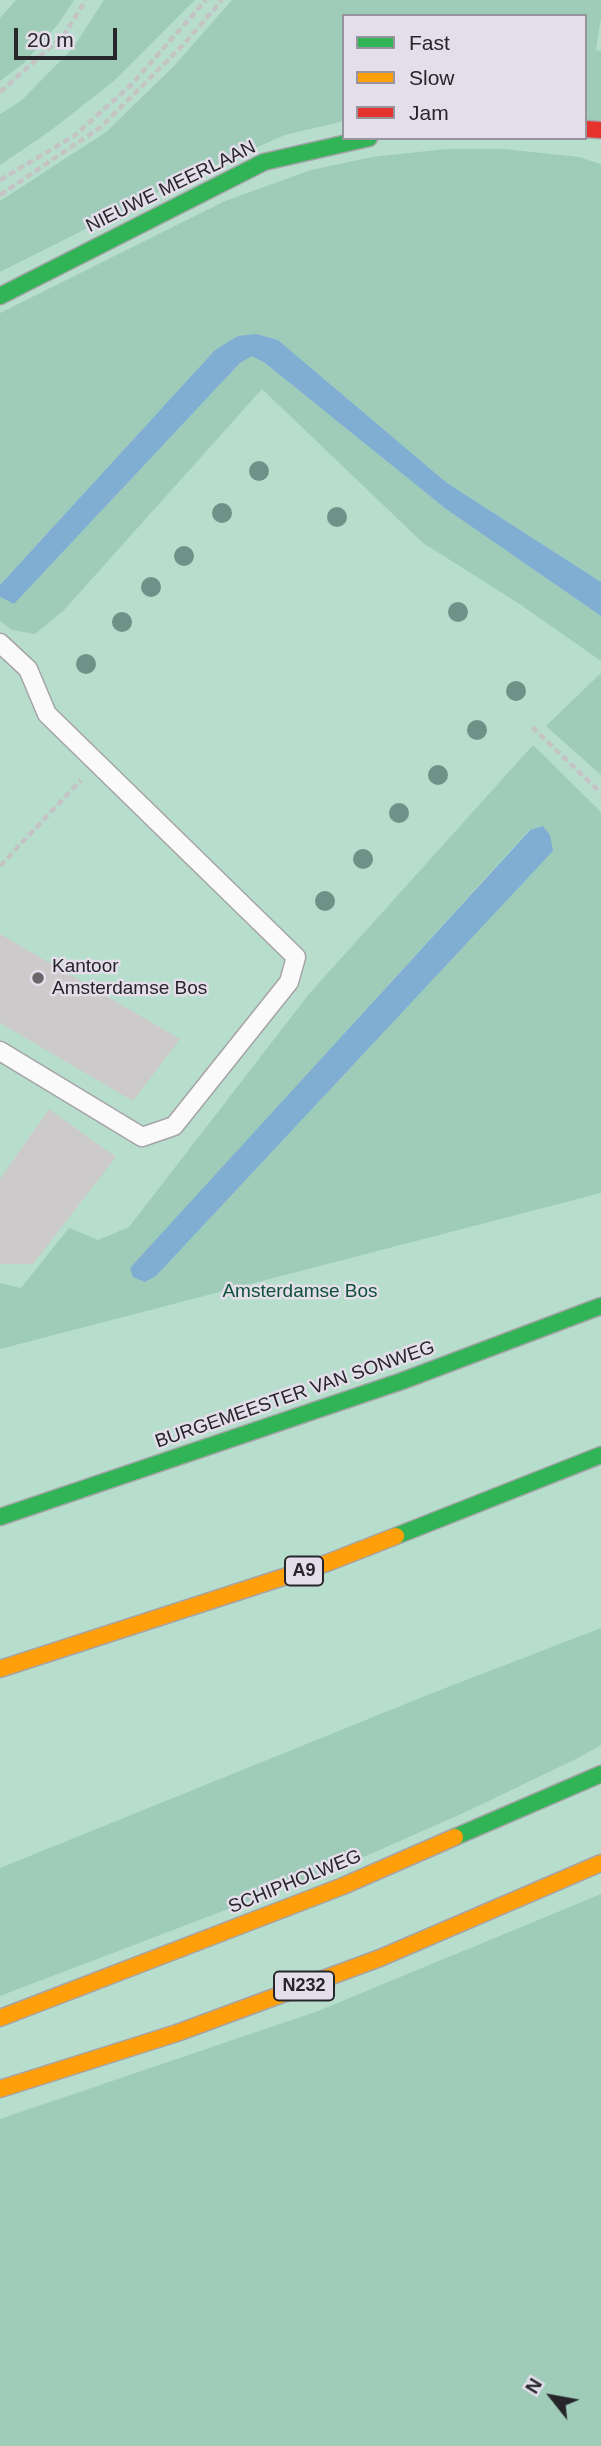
<!DOCTYPE html>
<style>
body{margin:0}
#map{position:relative;width:601px;height:2446px;overflow:hidden;background:#e4e1e7;font-family:Arial,sans-serif}
canvas{display:block}
.legend{position:absolute;left:342px;top:14px;width:245px;height:126px;box-sizing:border-box;background:#e3deea;border:2px solid #98949d;margin:0;padding:9px 12px;list-style:none;font-size:21px;color:#27262a}
.legend li{display:flex;align-items:center;gap:14px;height:35px}
.legend b{width:35px;border:2px solid #98949d}
.north{position:absolute;left:517px;top:2362px;width:70px;height:70px;-webkit-text-stroke:5px #e3deea;paint-order:stroke;rotate:301deg;font-size:19px;font-weight:700;line-height:28px;text-align:center;color:#27262a}
.north::after{content:'';display:block;margin:auto;width:24px;height:32px;background:#27262a;clip-path:polygon(50% 0,100% 100%,50% 72%,0 100%)}
.scale{position:absolute;left:14px;top:28px;width:103px;height:32px;box-sizing:border-box;border:4px solid #27262a;border-top:0;padding-left:9px;font-size:21px;line-height:24px;white-space:nowrap;color:#27262a;-webkit-text-stroke:5px #e3deea;paint-order:stroke}
</style>
<div id="map">
<canvas width="601" height="2446"></canvas>
<ul class="legend">
<li><b style="height:9px;background:#30b455"></b>Fast</li>
<li><b style="height:9px;background:#ff9f0a"></b>Slow</li>
<li><b style="height:9px;background:#e5322d"></b>Jam</li>
</ul>
<div class="north">N</div>
<div class="scale">20 m</div>
</div>
<script>
const ctx = document.querySelector('canvas').getContext('2d');
ctx.lineJoin = 'round';
function fillPath(path, color) { ctx.fillStyle = color; ctx.fill(path, 'evenodd'); }
const shape = rows => new Path2D(rows.map(r => 'M' + r).join(''));
function trace(path, color, width, dash) { ctx.strokeStyle = color; ctx.lineWidth = width; ctx.lineCap = dash ? 'butt' : 'round'; ctx.setLineDash(dash || []); ctx.stroke(path); }
function drawText(font, color, halo, rows, align = 'center') {
  ctx.font = font + ' Arial,sans-serif'; ctx.lineWidth = 5; ctx.setLineDash([]); ctx.textBaseline = 'middle'; ctx.strokeStyle = halo; ctx.fillStyle = color; for (const [text, x, y, turn = 0] of rows) {
    ctx.save(); ctx.translate(x, y); ctx.rotate((+turn || 0) * Math.PI / 180); ctx.textAlign = isNaN(turn) ? turn : align; if (halo) ctx.strokeText(text, 0, 0); ctx.fillText(text, 0, 0); ctx.restore();
  }
}
const green = shape([
 [0,0,601,0,601,2446,0,2446],
 [344,16,585,16,585,138,344,138]
]);
const forest = shape([
 [16,0,74,0,59,23,24,63,0,81,0,18],
 [104,0,195,0,114,81,50,131,0,165,0,114,22,100,73,48],
 [232,0,601,0,601,18,596,50,601,51,601,125,585,121,585,16,344,16,344,121,285,135,197,173,0,272,0,201,106,132,174,66],
 [446,149,504,149,579,157,601,164,601,582,447,483,278,340,257,334,215,350,0,585,0,313,225,201,311,170,372,157],
 [252,355,265,363,446,509,601,616,601,661,518,603,423,543,262,389,64,610,35,634,12,630,0,621,0,597,14,604,240,363],
 [601,673,601,775,546,726],
 [533,745,601,812,601,1193,0,1349,0,1283,21,1288,69,1228,98,1240,129,1227,309,994],
 [543,827,553,851,156,1276,145,1282,130,1269,529,830],
 [601,1628,601,1745,580,1757,470,1810,357,1860,0,1996,0,1868,430,1694],
 [601,1894,601,2446,0,2446,0,2119,318,2011]
]);
const water = shape([
 [257,334,278,340,447,483,601,582,601,616,446,509,265,363,252,356,240,363,14,604,0,597,0,585,215,350,238,336],
 [543,826,550,835,553,851,156,1276,145,1282,133,1277,130,1268,530,830]
]);
const building = shape([
 [0,934,180,1039,133,1101,0,1023],
 [49,1109,116,1157,33,1264,0,1264,0,1179]
]);
const path = shape([
 [0,92,64,35,86,0],
 [0,180,74,136,131,85,206,0],
 [0,195,101,127,183,45,222,0],
 [532,727,601,793],
 [0,866,81,780]
]);
const lane = shape([
 [0,643,28,669,47,714,296,957,289,982,174,1126,142,1137,0,1051]
]);
const fast = shape([
 [0,296,264,162,369,138],
 [0,1517,402,1381,601,1306],
 [396,1536,601,1455],
 [455,1837,601,1774]
]);
const slow = shape([
 [0,1669,327,1563,396,1536],
 [0,2018,343,1886,455,1837],
 [0,2089,177,2033,380,1958,601,1863]
]);
const jam = shape([
 [585,129,601,130]
]);
const trees = [
 [259,471],
 [222,513],
 [337,517],
 [184,556],
 [151,587],
 [458,612],
 [122,622],
 [86,664],
 [516,691],
 [477,730],
 [438,775],
 [399,813],
 [363,859],
 [325,901]
];
const markers = [
 [38,978,7,"#69676c"]
];
const shields = [
 [304,1571,38],
 [304,1986,60]
];
const shieldNames = [
 ["A9",304,1571],
 ["N232",304,1986]
];
const streetNames = [
 ["NIEUWE MEERLAAN",171,187,-26],
 ["BURGEMEESTER VAN SONWEG",295,1395,-19],
 ["SCHIPHOLWEG",295,1882,-22]
];
const poiNames = [
 ["Kantoor",52,967],
 ["Amsterdamse Bos",52,989]
];
const parkNames = [
 ["Amsterdamse Bos",300,1292]
];
fillPath(green, '#b7decd');
fillPath(forest, '#9fccb9');
fillPath(water, '#7faed2');
fillPath(building, '#cdcacc');
trace(lane, '#a5a3a8', 21);
trace(fast, '#a5a3a8', 19);
trace(slow, '#a5a3a8', 19);
trace(jam, '#a5a3a8', 19);
trace(path, '#c4c3c5', 4.5, [7, 3.5]);
trace(lane, '#fbfafb', 18);
trace(fast, '#30b455', 16);
trace(slow, '#ff9f0a', 16);
trace(jam, '#e5322d', 16);
ctx.fillStyle = '#6e9287';
for (const [x, y] of trees) { ctx.beginPath(); ctx.arc(x, y, 10, 0, 2 * Math.PI); ctx.fill(); }
for (const [x, y, r, color] of markers) { const dot = new Path2D(); dot.arc(x, y, r, 0, 2 * Math.PI); ctx.fillStyle = color; ctx.fill(dot); trace(dot, '#e3deea', 2.5); }
for (const [x, y, w] of shields) { const box = new Path2D(); box.roundRect(x - w / 2, y - 14.5, w, 29, 5); ctx.fillStyle = '#e3deea'; ctx.fill(box); trace(box, '#27262a', 2); }
drawText('bold 18px', '#27262a', null, shieldNames);
drawText('19px', '#27262a', '#e3deea', streetNames);
drawText('19px', '#27262a', '#e3deea', poiNames, 'left');
drawText('19px', '#0d5238', '#e3deea', parkNames);
</script>
